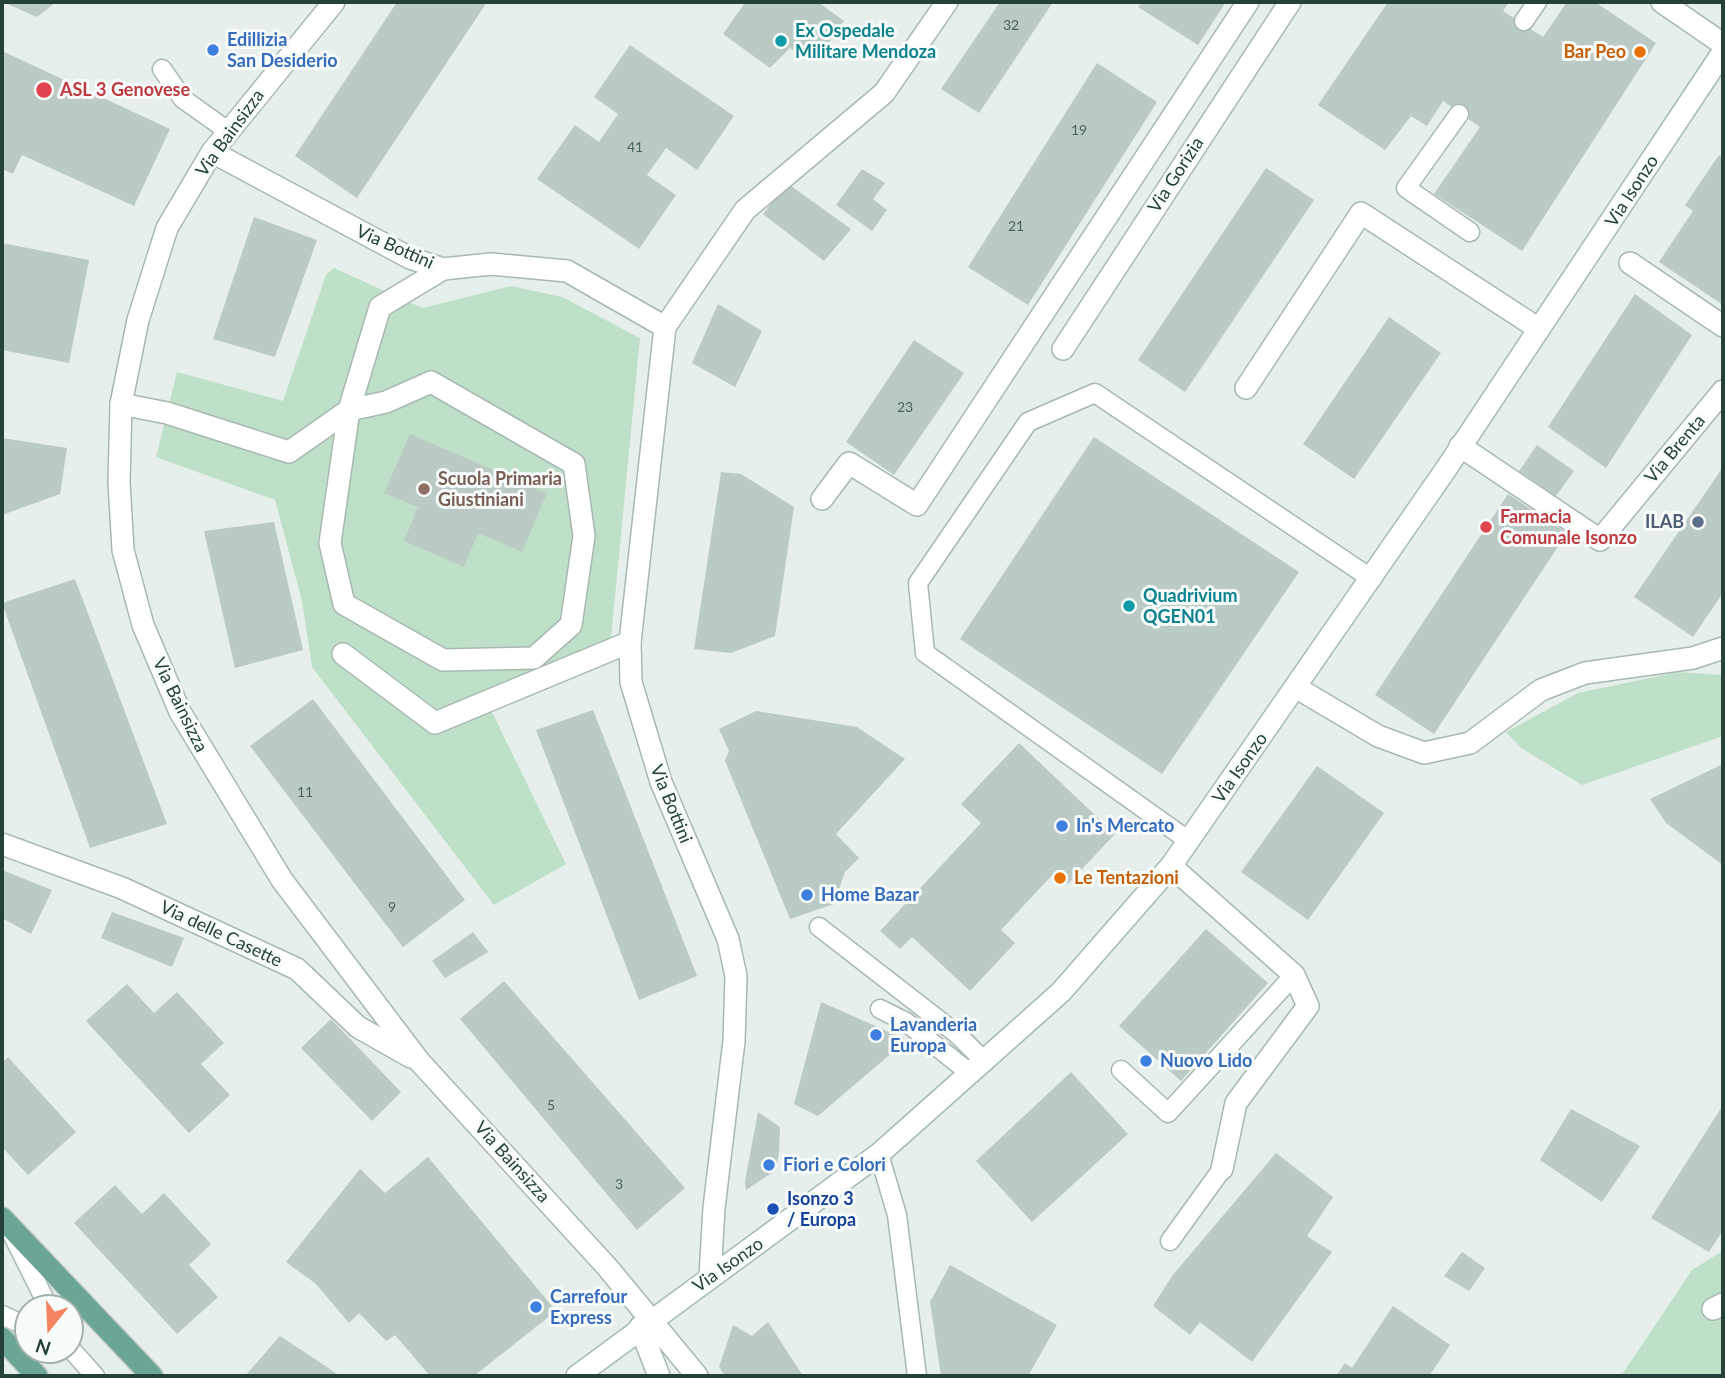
<!DOCTYPE html>
<style>
body{margin:0}
#map{position:relative;width:1725px;height:1378px;overflow:hidden;background:#e6efeb;font-family:Lato,sans-serif}
canvas{display:block}
.frame{position:absolute;inset:0;border:4px solid #24423a;pointer-events:none}
.north{position:absolute;left:14px;top:1294px;width:70px;height:70px;box-sizing:border-box;background:#f7fbf9;border:2px solid #a3b1ad;border-radius:50%;rotate:198deg;font-size:19px;font-weight:700;line-height:28px;text-align:center;color:#24423a}
.north::after{content:'';display:block;margin:auto;width:24px;height:32px;background:#f4845f;clip-path:polygon(50% 0,100% 100%,50% 72%,0 100%)}
</style>
<div id="map">
<canvas width="1725" height="1378"></canvas>
<div class="frame"></div>
<div class="north">N</div>
</div>
<script>
const ctx = document.querySelector('canvas').getContext('2d');
ctx.lineJoin = 'round';
function fillPath(path, color) { ctx.fillStyle = color; ctx.fill(path, 'evenodd'); }
const shape = rows => new Path2D(rows.map(r => 'M' + r).join(''));
function trace(path, color, width, dash) { ctx.strokeStyle = color; ctx.lineWidth = width; ctx.lineCap = dash ? 'butt' : 'round'; ctx.setLineDash(dash || []); ctx.stroke(path); }
function drawText(font, color, halo, rows, align = 'center') {
  ctx.font = font + ' Lato,sans-serif'; ctx.lineWidth = 6; ctx.setLineDash([]); ctx.textBaseline = 'middle'; ctx.strokeStyle = halo; ctx.fillStyle = color; for (const [text, x, y, turn = 0] of rows) {
    ctx.save(); ctx.translate(x, y); ctx.rotate((+turn || 0) * Math.PI / 180); ctx.textAlign = isNaN(turn) ? turn : align; if (halo) ctx.strokeText(text, 0, 0); ctx.fillText(text, 0, 0); ctx.restore();
  }
}
const green = shape([
 [334,268,422,308,511,286,562,297,640,338,609,659,489,706,566,864,494,905,312,667,302,601,275,500,156,457,177,372,283,401,326,275],
 [1678,672,1723,675,1723,736,1582,785,1521,748,1506,732,1578,693],
 [1723,1251,1723,1376,1621,1376,1692,1270]
]);
const building = shape([
 [3,2,56,2,37,17],
 [397,2,487,2,357,198,295,156],
 [740,2,818,2,844,21,821,54,813,47,804,60,790,48,770,68,723,34,744,4],
 [1000,2,1053,2,979,113,941,89],
 [1142,2,1226,2,1198,45,1138,7],
 [1388,2,1509,2,1503,11,1543,37,1567,2,1595,2,1656,43,1522,251,1434,194,1480,127,1443,101,1427,126,1411,116,1385,150,1318,105],
 [630,45,734,116,697,170,666,148,647,175,676,195,639,249,537,179,575,125,599,142,618,114,594,97],
 [2,51,170,129,134,206,22,155,13,174,2,169],
 [1097,63,1157,102,1028,305,968,267],
 [1719,155,1723,158,1723,305,1659,262,1693,211,1685,205],
 [1266,168,1314,200,1185,392,1138,360],
 [862,169,885,183,873,199,887,210,872,231,836,205],
 [787,183,851,229,824,261,763,214],
 [254,217,317,240,275,357,213,339],
 [2,243,89,260,69,363,2,350],
 [1635,294,1692,335,1606,468,1548,427],
 [718,304,762,331,735,387,692,363],
 [1389,317,1441,353,1354,479,1303,444],
 [914,340,964,373,894,475,846,442],
 [410,434,547,493,522,552,478,533,464,567,404,541,418,507,384,493],
 [1094,437,1299,572,1162,774,960,639],
 [2,438,67,448,60,494,2,515],
 [1537,445,1574,471,1556,496,1519,471],
 [1723,467,1723,593,1693,637,1634,597],
 [721,472,741,474,794,507,775,636,731,653,694,649],
 [1508,494,1567,533,1434,734,1375,695],
 [274,522,303,650,235,668,204,531],
 [75,579,167,824,90,848,2,603],
 [313,699,465,900,403,947,250,746],
 [593,710,697,976,639,1000,536,730],
 [756,711,857,727,905,759,836,834,859,858,845,872,834,904,790,919,725,761,729,751,719,729],
 [1019,743,1115,834,1068,884,1055,872,1001,930,1015,943,970,991,912,937,900,949,880,931,981,823,961,804],
 [1723,764,1723,865,1666,823,1650,799],
 [1317,766,1384,813,1308,920,1241,872],
 [2,870,52,890,31,934,2,918],
 [112,912,184,938,172,967,101,938],
 [1206,929,1268,983,1181,1081,1119,1026],
 [473,932,488,952,445,978,432,961],
 [504,981,685,1188,637,1230,460,1019],
 [127,984,154,1013,177,992,224,1043,201,1064,230,1095,189,1133,86,1021],
 [821,1002,907,1040,818,1116,794,1104],
 [331,1019,401,1092,372,1121,301,1048],
 [8,1057,76,1132,28,1175,2,1147,2,1063],
 [1071,1072,1128,1134,1032,1222,976,1161],
 [1723,1105,1723,1230,1709,1252,1651,1218],
 [1571,1109,1640,1146,1602,1202,1540,1160],
 [758,1112,780,1127,779,1153,776,1170,746,1190,745,1181],
 [1276,1153,1333,1197,1307,1236,1332,1252,1252,1362,1200,1322,1190,1335,1153,1306,1172,1276],
 [428,1157,556,1311,474,1376,430,1376,395,1335,386,1341,359,1313,349,1323,316,1284,286,1262,360,1169,385,1193],
 [115,1185,142,1214,164,1193,211,1244,189,1265,218,1297,177,1334,74,1223],
 [1462,1252,1485,1268,1469,1291,1444,1276],
 [950,1265,1057,1325,1028,1376,941,1376,930,1302],
 [1393,1306,1450,1345,1429,1376,1336,1376,1345,1363,1352,1368],
 [768,1322,803,1376,725,1376,719,1367,733,1325,752,1336],
 [280,1336,318,1361,340,1376,245,1376]
]);
const service = shape([
 [1524,21,1537,2],
 [162,69,183,99,228,131],
 [1459,114,1406,188,1470,232],
 [1189,841,925,653,918,583,1028,422,1095,393,1372,579],
 [819,927,957,1034,985,1062],
 [880,1009,906,1022,971,1074],
 [1121,1070,1168,1113,1294,975],
 [879,1154,897,1215,917,1376],
 [13,1236,49,1308],
 [1170,1241,1222,1169],
 [2,1315,28,1327],
 [70,1348,95,1376]
]);
const pedestrian = shape([
 [1630,263,1723,326],
 [431,382,574,464,584,536,571,625,534,658,443,660,344,604,330,543,349,410,386,402,431,382],
 [121,404,167,413,289,452,349,410,380,307,443,269],
 [822,499,849,463,917,505,1248,2],
 [343,654,435,723,630,642]
]);
const minor = shape([
 [334,2,212,152,167,228,138,320,121,404,119,482,123,550,143,625,180,712,282,880,419,1061,608,1268,697,1376],
 [1662,2,1723,44],
 [212,152,410,258,443,269,491,264,567,271,665,327],
 [1063,349,1290,2],
 [1246,388,1361,213,1539,329],
 [1460,446,1600,540,1723,391],
 [1297,688,1378,736,1424,753,1470,743,1541,690,1585,673,1693,658,1723,648],
 [2,844,122,888,297,969,358,1027,411,1057],
 [1171,866,1294,975,1308,1006,1236,1103,1222,1169],
 [710,1276,714,1208,734,1041,736,976,728,939,661,782,631,682,630,642,665,327,745,210,884,93,947,2],
 [1713,1309,1723,1304],
 [640,1327,659,1376]
]);
const secondary = shape([
 [577,1376,879,1154,1061,992,1171,866,1446,469,1723,52]
]);
const primary = shape([
 [2,1218,152,1376],
 [2,1338,37,1376]
]);
const markers = [
 [781,41,7,"#0f9aa8"],
 [213,50,7,"#3f7fe0"],
 [1640,52,7,"#e8710a"],
 [44,90,9,"#e0444e"],
 [424,489,7,"#8d6e63"],
 [1698,522,7,"#5c6f8a"],
 [1486,527,7,"#e0444e"],
 [1129,606,7,"#0f9aa8"],
 [1062,826,7,"#3f7fe0"],
 [1060,878,7,"#e8710a"],
 [807,895,7,"#3f7fe0"],
 [876,1035,7,"#3f7fe0"],
 [1146,1061,7,"#3f7fe0"],
 [769,1165,7,"#3f7fe0"],
 [773,1209,7,"#1a4fb4"],
 [536,1307,7,"#3f7fe0"]
];
const numberNames = [
 ["32",1011,25],
 ["19",1079,130],
 ["41",635,147],
 ["21",1016,226],
 ["23",905,407],
 ["11",305,792],
 ["9",392,907],
 ["5",551,1105],
 ["3",619,1184]
];
const cultureNames = [
 ["Ex Ospedale",795,31],
 ["Militare Mendoza",795,52],
 ["Quadrivium",1143,596],
 ["QGEN01",1143,617]
];
const shopNames = [
 ["Edillizia",227,40],
 ["San Desiderio",227,61],
 ["In's Mercato",1076,826],
 ["Home Bazar",821,895],
 ["Lavanderia",890,1025],
 ["Europa",890,1046],
 ["Nuovo Lido",1160,1061],
 ["Fiori e Colori",783,1165],
 ["Carrefour",550,1297],
 ["Express",550,1318]
];
const foodNames = [
 ["Bar Peo",1626,52],
 ["Le Tentazioni",1074,878,"left"]
];
const healthNames = [
 ["ASL 3 Genovese",60,90],
 ["Farmacia",1500,517],
 ["Comunale Isonzo",1500,538]
];
const streetNames = [
 ["Via Bainsizza",230,133,-54],
 ["Via Gorizia",1176,175,-57],
 ["Via Isonzo",1632,191,-57],
 ["Via Bottini",395,247,24],
 ["Via Brenta",1675,449,-50],
 ["Via Bainsizza",180,705,64],
 ["Via Isonzo",1240,768,-55],
 ["Via Bottini",671,804,68],
 ["Via delle Casette",221,934,25],
 ["Via Bainsizza",512,1162,48],
 ["Via Isonzo",728,1265,-35]
];
const educationNames = [
 ["Scuola Primaria",438,479],
 ["Giustiniani",438,500]
];
const serviceNames = [
 ["ILAB",1684,522]
];
const transitNames = [
 ["Isonzo 3",787,1199],
 ["/ Europa",787,1220]
];
fillPath(green, '#bfe0c8');
fillPath(building, '#bbcac4');
trace(service, '#a8b8b2', 21);
trace(pedestrian, '#a8b8b2', 24);
trace(minor, '#a8b8b2', 24);
trace(secondary, '#a4bbb3', 24);
trace(primary, '#c2cac8', 24);
trace(service, '#fff', 18);
trace(pedestrian, '#fff', 21);
trace(minor, '#fff', 21);
trace(secondary, '#fff', 21);
trace(primary, '#6aa596', 21);
for (const [x, y, r, color] of markers) { const dot = new Path2D(); dot.arc(x, y, r, 0, 2 * Math.PI); ctx.fillStyle = color; ctx.fill(dot); trace(dot, '#f7fbf9', 2.5); }
drawText('14px', '#4a645c', null, numberNames);
drawText('bold 18px', '#0d838f', '#f7fbf9', cultureNames, 'left');
drawText('bold 18px', '#366cbe', '#f7fbf9', shopNames, 'left');
drawText('bold 18px', '#c56008', '#f7fbf9', foodNames, 'right');
drawText('bold 18px', '#be3a42', '#f7fbf9', healthNames, 'left');
drawText('18px', '#24423a', '#f7fbf9', streetNames);
drawText('bold 18px', '#785e54', '#f7fbf9', educationNames, 'left');
drawText('bold 18px', '#4e5e75', '#f7fbf9', serviceNames, 'right');
drawText('bold 18px', '#164399', '#f7fbf9', transitNames, 'left');
</script>
